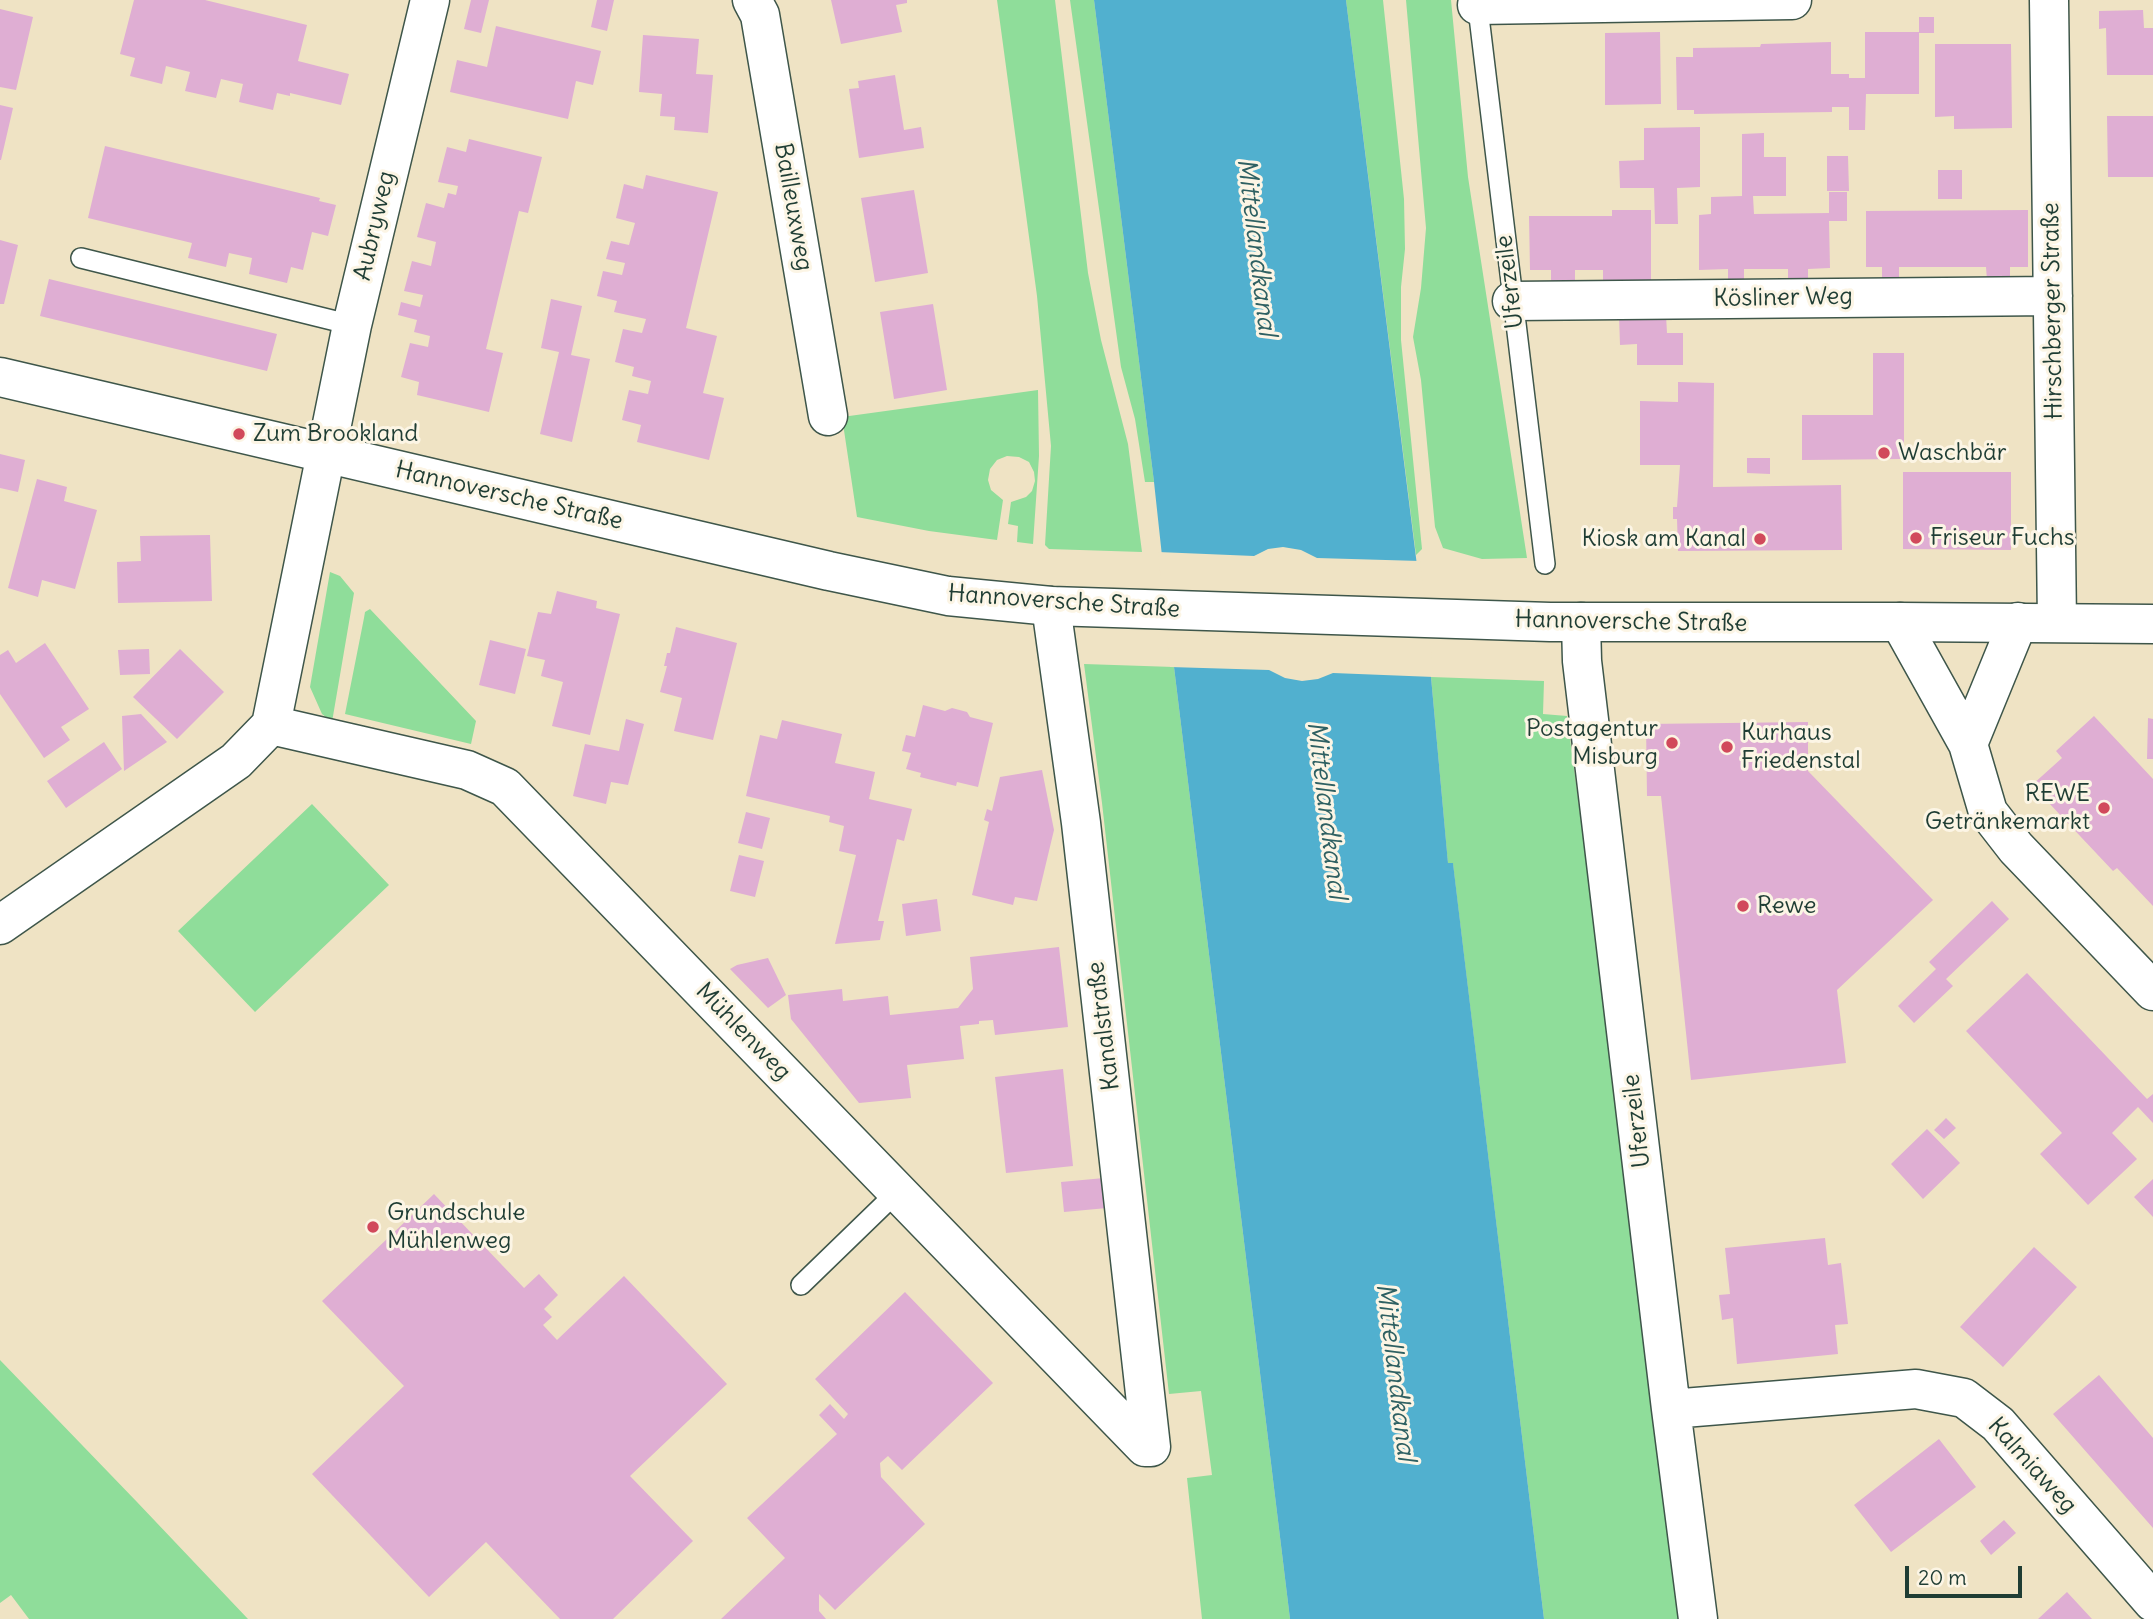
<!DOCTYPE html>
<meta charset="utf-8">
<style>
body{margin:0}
#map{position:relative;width:2153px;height:1619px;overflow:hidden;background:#efe3c4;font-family:Delius,sans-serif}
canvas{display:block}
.scale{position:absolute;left:1905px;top:1566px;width:117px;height:32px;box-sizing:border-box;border:4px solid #1f3d34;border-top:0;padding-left:9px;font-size:21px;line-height:24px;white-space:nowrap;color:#1f3d34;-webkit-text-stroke:5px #fcf5e5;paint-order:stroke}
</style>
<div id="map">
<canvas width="2153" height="1619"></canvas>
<div class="scale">20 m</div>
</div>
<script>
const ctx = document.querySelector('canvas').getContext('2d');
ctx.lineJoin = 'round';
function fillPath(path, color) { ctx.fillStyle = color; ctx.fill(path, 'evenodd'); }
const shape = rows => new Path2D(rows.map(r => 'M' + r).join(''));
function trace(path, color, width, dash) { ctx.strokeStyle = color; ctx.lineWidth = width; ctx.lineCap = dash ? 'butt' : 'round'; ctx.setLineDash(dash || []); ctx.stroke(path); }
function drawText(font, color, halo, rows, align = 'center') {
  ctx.font = font + ' Delius,sans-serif'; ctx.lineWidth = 6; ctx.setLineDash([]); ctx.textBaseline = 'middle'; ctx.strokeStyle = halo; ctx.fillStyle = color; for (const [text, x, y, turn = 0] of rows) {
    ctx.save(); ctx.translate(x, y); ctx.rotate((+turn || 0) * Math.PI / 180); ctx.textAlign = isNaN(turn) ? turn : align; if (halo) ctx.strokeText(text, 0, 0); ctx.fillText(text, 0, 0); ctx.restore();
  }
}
const green = shape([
 [997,0,1055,0,1088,273,1101,340,1128,444,1142,552,1049,549,1045,545,1051,446,1037,296],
 [1070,0,1094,0,1154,482,1145,482,1135,419,1121,367],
 [1346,0,1383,0,1404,199,1405,249,1401,287,1401,340,1422,549,1416,555],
 [1406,0,1451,0,1468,177,1527,558,1482,559,1443,548,1435,527,1421,380,1413,337,1421,288,1426,228],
 [1038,390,1039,456,1033,544,1017,542,1018,526,1008,524,1011,502,1026,497,1032,491,1035,481,1034,472,1029,462,1019,457,1007,456,997,460,990,469,988,480,991,490,1003,500,997,540,929,531,857,517,842,417],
 [330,572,340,576,354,593,332,722,322,714,310,687],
 [370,609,476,721,471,744,345,714,364,618,365,612],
 [1084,664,1174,667,1290,1619,1202,1619,1187,1478,1212,1475,1201,1391,1169,1394,1102,803],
 [1431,677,1544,681,1543,714,1567,716,1631,1196,1680,1619,1544,1619,1453,864,1448,864],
 [312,804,389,885,255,1012,178,931],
 [0,1360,137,1502,248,1619,29,1619,11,1595,0,1603]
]);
const water = shape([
 [1094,0,1346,0,1431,677,1448,863,1453,863,1544,1619,1290,1619,1174,667,1154,482]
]);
const pier = shape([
 [1283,547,1301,550,1317,558,1420,561,1434,677,1333,673,1318,679,1302,681,1285,678,1269,670,1170,667,1158,552,1254,556,1268,549]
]);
const building = shape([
 [134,0,205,0,307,25,298,61,349,74,341,105,290,93,290,96,277,93,273,110,239,102,243,84,221,79,216,98,185,91,190,72,166,66,162,84,130,76,135,58,120,54],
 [471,0,489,0,481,33,464,29],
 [597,0,614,0,607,31,591,27],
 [831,0,907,0,907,3,896,5,902,32,841,44],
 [0,9,33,17,16,90,0,87],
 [2143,10,2144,28,2153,28,2153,75,2107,75,2106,28,2099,29,2099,11],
 [1919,17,1934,17,1934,33,1919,33],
 [496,26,601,51,593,85,576,81,568,119,450,92,457,60,487,67],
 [1660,32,1661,104,1605,105,1605,33],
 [1865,32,1919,32,1919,94,1866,94,1865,130,1849,130,1849,107,1832,107,1832,112,1694,114,1694,110,1677,110,1676,57,1693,57,1693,48,1760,47,1761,44,1831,42,1831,74,1849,74,1849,78,1865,78],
 [643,35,699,39,696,74,713,75,708,133,674,130,675,117,660,116,662,94,639,92],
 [1935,44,2011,44,2012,128,1954,129,1954,116,1935,117],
 [895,75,904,130,921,127,924,148,859,158,849,89,859,88,858,81],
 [0,105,13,108,1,160,0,160],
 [2107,116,2153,116,2153,177,2108,177],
 [1700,127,1700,187,1677,188,1678,224,1655,224,1654,188,1620,188,1619,161,1644,160,1644,128],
 [1764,133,1764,157,1786,157,1786,196,1753,196,1754,214,1829,213,1829,192,1847,192,1847,221,1829,221,1830,268,1808,269,1808,280,1788,281,1788,269,1744,269,1744,281,1728,281,1728,269,1699,270,1699,215,1711,214,1711,197,1742,196,1742,134],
 [469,139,542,157,528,213,519,211,486,349,503,353,489,412,417,395,419,382,401,377,410,343,428,347,430,336,414,332,417,320,398,315,401,302,420,307,423,295,404,291,412,261,431,266,436,242,417,237,426,203,444,208,448,193,456,195,458,186,438,182,447,147,466,152],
 [105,146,320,198,319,201,336,205,328,236,312,232,303,270,291,267,287,283,249,274,252,258,229,253,226,267,188,258,192,243,88,218],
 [1827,156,1848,156,1849,191,1827,191],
 [1938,170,1962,170,1962,199,1938,199],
 [646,175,718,192,686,328,717,336,703,393,724,398,709,460,637,442,641,425,622,420,629,390,648,394,651,381,632,376,634,367,615,362,623,329,642,333,646,319,614,312,617,301,597,296,603,271,622,275,625,263,606,259,611,241,629,245,635,223,616,218,624,184,643,189],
 [914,190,928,273,875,282,861,198],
 [1612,210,1651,210,1651,284,1603,284,1603,270,1575,270,1575,283,1551,283,1551,270,1530,270,1529,216,1612,216],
 [2028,210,2028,267,2010,267,2010,280,1987,280,1986,267,1899,267,1899,282,1882,282,1882,267,1866,267,1866,211],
 [0,240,18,245,4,304,0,304],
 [49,279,277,334,267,371,40,316],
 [551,299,582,306,571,355,590,359,572,442,540,434,559,352,541,348],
 [933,304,947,390,894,399,880,312],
 [1619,315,1666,315,1667,333,1683,333,1683,365,1637,365,1637,344,1620,345],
 [1873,353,1904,353,1904,459,1802,460,1802,415,1873,415],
 [1678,382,1714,383,1713,487,1841,485,1842,550,1678,551,1677,519,1673,519,1673,507,1677,507,1680,465,1640,465,1640,401,1678,402],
 [0,454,25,460,18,492,0,488],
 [1747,458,1770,458,1770,474,1747,473],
 [1903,472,2011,472,2011,550,1903,549],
 [37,479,67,487,64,501,97,510,75,589,42,580,38,597,8,588],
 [210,535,212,601,118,603,117,562,141,561,140,536],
 [557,591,597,601,596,608,620,614,590,735,552,726,563,682,541,676,545,660,527,656,538,612,551,614],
 [676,627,737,643,713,740,674,731,682,698,660,692,667,666,664,666,667,653,670,653],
 [490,640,526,649,515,694,479,685],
 [45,643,89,709,61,727,70,740,44,758,0,694,0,655,8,650,16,663],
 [149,649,150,674,120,675,118,650],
 [180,649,224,692,177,739,133,697],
 [923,705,945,711,952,708,967,712,970,717,993,723,978,787,957,782,956,786,920,777,921,773,906,769,911,753,902,751,906,735,915,737],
 [141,714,167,742,124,771,122,716],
 [2094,716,2153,779,2153,906,2117,868,2113,871,2032,785,2062,758,2056,751],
 [2148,718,2153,719,2153,759,2147,759],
 [626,719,644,724,628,785,611,782,606,804,573,796,585,744,619,751],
 [782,720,842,734,835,763,875,772,869,799,912,809,904,841,897,839,878,921,884,921,880,940,835,944,856,855,839,851,844,826,829,822,830,816,746,796,760,735,777,739],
 [1808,722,1808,771,1933,900,1837,990,1846,1063,1691,1080,1661,796,1647,796,1646,724],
 [104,742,122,769,66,808,47,781],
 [1042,770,1054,830,1037,901,1015,897,1013,905,972,895,989,822,984,820,987,809,992,811,1000,777],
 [746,812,770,818,762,849,738,843],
 [739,855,764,861,755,897,730,891],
 [937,899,941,931,906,936,902,904],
 [1992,901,2009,919,1946,979,1953,986,1914,1023,1898,1006,1936,969,1929,962],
 [1059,947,1068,1027,995,1035,993,1020,979,1021,979,1024,960,1026,964,1059,907,1065,911,1098,859,1103,791,1019,788,995,842,989,843,1001,888,996,890,1015,958,1008,973,989,970,957],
 [768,958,786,995,768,1008,730,969,737,965],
 [2027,973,2147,1099,2153,1094,2153,1123,2138,1107,2112,1133,2137,1159,2088,1205,2040,1154,2062,1133,1966,1031],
 [1063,1069,1073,1166,1006,1173,995,1077],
 [1946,1118,1956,1128,1944,1139,1934,1130],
 [1927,1129,1960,1163,1923,1199,1891,1164],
 [1104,1178,1107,1208,1064,1212,1061,1182],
 [2153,1179,2153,1217,2134,1197],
 [434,1194,524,1288,539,1274,558,1295,544,1309,552,1317,543,1325,557,1340,624,1276,727,1384,630,1476,693,1541,613,1619,560,1619,486,1542,429,1597,312,1474,404,1386,322,1301],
 [1825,1238,1828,1265,1841,1263,1848,1324,1835,1325,1838,1354,1737,1364,1733,1318,1722,1320,1719,1295,1730,1294,1725,1248],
 [2034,1247,2077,1287,2003,1367,1960,1327],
 [905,1292,993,1383,902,1470,888,1456,880,1463,881,1477,925,1524,835,1610,819,1594,819,1611,826,1619,721,1619,785,1558,747,1518,837,1434,819,1415,830,1404,844,1419,848,1414,815,1379],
 [2099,1375,2153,1438,2153,1528,2053,1414],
 [1939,1439,1976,1487,1891,1552,1854,1505],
 [2004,1520,2016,1533,1991,1555,1980,1541],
 [2067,1592,2092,1619,2038,1619]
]);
const lane = shape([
 [1477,0,1545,564],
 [81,258,352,325],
 [801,1285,897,1192]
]);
const street = shape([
 [752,0,760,15,828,416],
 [2049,0,2057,622],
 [1477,5,1792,0],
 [1512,301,2053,296],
 [1581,622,1582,661,1671,1409,1698,1619],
 [1900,622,1968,744,2018,622],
 [271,725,467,770,505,787,1145,1447,1151,1447,1081,823,1051,606],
 [1968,744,1988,812,2016,848,2153,991],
 [0,925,236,761,271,725,352,325,430,0],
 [1671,1409,1916,1389,1964,1398,1998,1424,2153,1602]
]);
const secondary = shape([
 [0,377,829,571,948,596,1051,606,1550,622,1900,622,2153,624]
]);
const markers = [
 [239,434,7,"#d1495b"],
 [1884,453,7,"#d1495b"],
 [1916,538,7,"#d1495b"],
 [1760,539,7,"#d1495b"],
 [1672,743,7,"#d1495b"],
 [1727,747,7,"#d1495b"],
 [2104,808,7,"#d1495b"],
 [1743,906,7,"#d1495b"],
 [373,1227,7,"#d1495b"]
];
const streetNames = [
 ["Bailleuxweg",793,207,80],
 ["Aubryweg",375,226,-77],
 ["Uferzeile",1510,282,-97],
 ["Kösliner Weg",1783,298,-1],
 ["Hirschberger Straße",2053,311,-91],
 ["Hannoversche Straße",509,496,13],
 ["Hannoversche Straße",1064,602,4],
 ["Hannoversche Straße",1631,622,1],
 ["Kanalstraße",1104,1026,-97],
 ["Mühlenweg",743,1032,46],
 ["Uferzeile",1637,1121,-97],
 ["Kalmiaweg",2032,1466,48]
];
const poiNames = [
 ["Zum Brookland",253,434],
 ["Waschbär",1898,453],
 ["Friseur Fuchs",1930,538],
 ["Kiosk am Kanal",1746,539,"right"],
 ["Postagentur",1658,729,"right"],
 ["Misburg",1658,757,"right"],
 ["Kurhaus",1741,733],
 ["Friedenstal",1741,761],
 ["REWE",2090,794,"right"],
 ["Getränkemarkt",2090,822,"right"],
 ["Rewe",1757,906],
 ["Grundschule",387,1213],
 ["Mühlenweg",387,1241]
];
const waterNames = [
 ["Mittellandkanal",1256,247,83],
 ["Mittellandkanal",1326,810,83],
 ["Mittellandkanal",1395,1372,83]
];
fillPath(green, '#8fdd9a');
fillPath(water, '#51b0cf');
fillPath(pier, '#efe3c4');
fillPath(building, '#dfaed3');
trace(lane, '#3e564a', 22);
trace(street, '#3e564a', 41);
trace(secondary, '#3e564a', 41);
trace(lane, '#fff', 19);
trace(street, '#fff', 38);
trace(secondary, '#fff', 38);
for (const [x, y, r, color] of markers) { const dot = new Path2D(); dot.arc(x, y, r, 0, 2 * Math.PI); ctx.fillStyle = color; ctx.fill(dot); trace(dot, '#fcf5e5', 2.5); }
drawText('24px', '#1f3d34', '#fcf5e5', streetNames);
drawText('24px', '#1f3d34', '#fcf5e5', poiNames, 'left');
drawText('italic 26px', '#2e6062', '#fcf5e5', waterNames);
</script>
